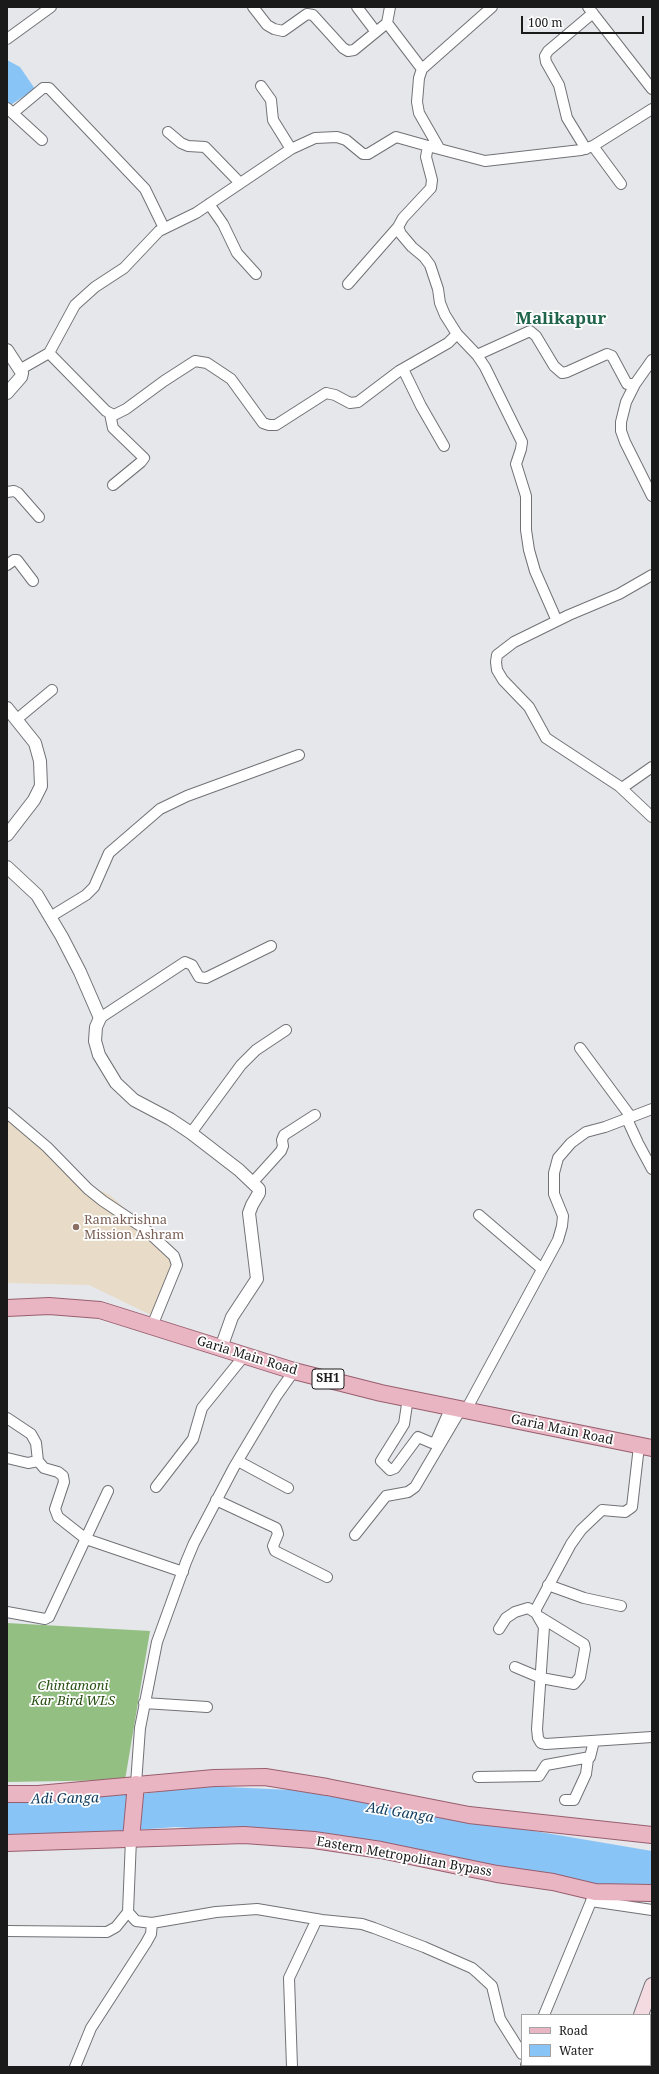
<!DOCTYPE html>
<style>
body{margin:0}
#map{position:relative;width:659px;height:2074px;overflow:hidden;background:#e6e7eb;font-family:"Noto Serif",serif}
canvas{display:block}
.frame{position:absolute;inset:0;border:8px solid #1a1a1b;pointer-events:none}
.legend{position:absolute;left:521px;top:2014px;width:130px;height:52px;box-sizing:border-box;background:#fff;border:1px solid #a3a3a4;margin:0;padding:5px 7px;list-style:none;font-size:12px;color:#1a1a1b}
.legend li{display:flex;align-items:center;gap:8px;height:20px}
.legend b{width:20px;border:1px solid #a3a3a4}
.scale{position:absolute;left:521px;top:16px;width:123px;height:18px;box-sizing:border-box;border:2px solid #1a1a1b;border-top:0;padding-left:5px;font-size:12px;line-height:14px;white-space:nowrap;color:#1a1a1b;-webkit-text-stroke:3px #fff;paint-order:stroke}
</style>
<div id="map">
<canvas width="659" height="2074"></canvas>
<div class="frame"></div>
<ul class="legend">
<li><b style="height:5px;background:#eab5c3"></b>Road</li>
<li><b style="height:11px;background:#89c4f7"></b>Water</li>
</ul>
<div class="scale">100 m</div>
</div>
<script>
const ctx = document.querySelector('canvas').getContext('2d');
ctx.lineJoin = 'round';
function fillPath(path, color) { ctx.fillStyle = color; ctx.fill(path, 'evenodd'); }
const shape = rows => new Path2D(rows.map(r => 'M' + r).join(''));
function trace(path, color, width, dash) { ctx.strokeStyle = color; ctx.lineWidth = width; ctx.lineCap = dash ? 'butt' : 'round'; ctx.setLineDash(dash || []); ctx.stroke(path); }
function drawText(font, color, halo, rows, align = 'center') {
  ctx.font = font + ' "Noto Serif",serif'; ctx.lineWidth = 3.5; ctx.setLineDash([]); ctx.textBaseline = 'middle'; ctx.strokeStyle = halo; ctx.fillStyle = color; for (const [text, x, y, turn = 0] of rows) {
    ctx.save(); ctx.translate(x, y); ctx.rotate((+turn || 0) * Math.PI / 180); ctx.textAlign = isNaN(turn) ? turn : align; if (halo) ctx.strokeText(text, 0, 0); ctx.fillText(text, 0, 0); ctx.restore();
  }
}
const education = shape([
 [7,1107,38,1133,91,1186,110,1195,182,1260,159,1319,89,1285,7,1283]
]);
const forest = shape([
 [7,1623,150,1631,125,1780,7,1782]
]);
const water = shape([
 [7,60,20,67,35,89,12,104,7,104],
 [204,1786,292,1790,652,1851,652,1886,610,1887,330,1836,175,1827,45,1837,7,1837,7,1796,141,1794]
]);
const minor = shape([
 [253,7,267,25,274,29,283,31,307,14,313,15,343,48,348,51,354,50,387,23,390,7],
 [357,7,376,32],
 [588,7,652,89],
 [387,23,422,69],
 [7,39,51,7],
 [261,86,271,100,273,120,291,149],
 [7,108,42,140],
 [13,113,43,88,49,88,145,189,164,228],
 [168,132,181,143,188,146,205,147,240,183],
 [593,146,621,184],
 [439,148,419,113,417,102,419,78,422,69,492,7],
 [586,149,567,118,559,85,546,62,545,56,548,51,593,13],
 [209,204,223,224,237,253,256,274],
 [348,284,398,227],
 [457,334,477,355,485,367,522,442,521,449,516,464,526,496,526,530,529,550,535,571,557,621],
 [49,353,75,305,95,287,124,268,159,231,196,213,291,149,315,138,337,137,346,140,363,154,368,154,396,137,428,146],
 [477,355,530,331,536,336,554,366,562,373,567,372,607,354,612,356,627,384,635,384],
 [652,360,635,384,626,402,621,422,621,431,625,442,652,496],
 [21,369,49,353,106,411,114,415,126,409,164,381,195,361,207,363,231,379,263,423,269,425,276,425,326,393,335,395,350,403,358,402,399,371,448,343,457,334,445,315,440,303,438,289,430,265,424,257,412,247,401,234,398,227,403,218,431,188,432,180,426,157,428,146,485,161,581,150,593,146,652,109],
 [403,369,421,406,444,446],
 [110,414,113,428,144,458,141,462,113,485],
 [7,492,14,491,18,493,39,517],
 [7,565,14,560,17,560,33,581],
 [652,575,619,594,569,615,514,642,497,655,496,662,497,670,503,680,529,707,546,738,619,786,652,817],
 [17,719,52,690],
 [622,788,652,767],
 [50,917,86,895,94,887,109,853,160,809,187,796,299,755],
 [100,1018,185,962,192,965,199,977,206,978,271,946],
 [580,1048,631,1117],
 [7,1113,47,1147,88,1189,103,1201,145,1229,174,1256,177,1265,152,1326],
 [627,1119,638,1143,652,1169],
 [191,1133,241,1065,256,1050,286,1030],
 [253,1182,281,1151,283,1146,282,1140,284,1135,315,1115],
 [479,1215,542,1269],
 [408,1398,404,1424,381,1461,390,1470,395,1468,418,1437,432,1443,436,1441,451,1407],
 [466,1410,558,1240,562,1226,563,1216,554,1194,554,1173,558,1158,571,1143,586,1132,605,1127,652,1109],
 [7,1418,31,1434,36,1443,38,1461,44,1468,58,1472,63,1476,64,1482,55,1509,58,1517,86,1539,183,1572],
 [639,1446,632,1507,625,1512,602,1510,581,1530,571,1544,536,1609,536,1613,544,1627,537,1729,538,1738,541,1743,546,1744,652,1737],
 [7,1458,28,1463,38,1461],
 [238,1461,288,1488],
 [156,1487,193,1439,202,1408,244,1356],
 [216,1500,276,1528,278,1534,273,1546,275,1551,327,1577],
 [355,1535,386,1496,408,1492,415,1487,461,1409],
 [548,1585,584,1598,621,1606],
 [7,1612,45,1619,49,1617,108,1491],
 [499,1629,506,1618,515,1612,528,1608,536,1613],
 [515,1667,541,1678,574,1684,580,1677,585,1649,584,1644,540,1617],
 [144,1703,207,1707],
 [478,1777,539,1776,546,1765,590,1757,594,1741],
 [136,1784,140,1728,157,1642,186,1562,194,1543,234,1467,277,1395,294,1371],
 [565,1800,574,1800,586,1774,588,1759],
 [131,1839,128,1912,136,1921,152,1923,216,1912,257,1909,322,1920,362,1924,374,1928,424,1947,472,1968,479,1974,492,1986,500,2019,522,2054],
 [591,1901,652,1910],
 [7,1931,107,1932,116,1927,128,1912],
 [544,2015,595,1892],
 [526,2065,526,2067],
 [75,2067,91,2028,146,1943,151,1934,152,1923],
 [292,2067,289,1978,317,1919]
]);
const tertiary = shape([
 [7,350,22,373,21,377,7,393],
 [7,708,35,743,40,761,41,786,34,800,7,835],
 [7,867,37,895,62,937,80,972,100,1018,96,1027,95,1041,99,1055,116,1083,134,1100,170,1119,191,1133,239,1170,259,1189,259,1193,252,1205,249,1213,257,1279,232,1317,221,1348]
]);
const secondary = shape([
 [641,2015,652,1985],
 [621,2067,622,2065]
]);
const primary = shape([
 [7,1308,49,1306,100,1310,294,1371,381,1393,652,1448],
 [7,1794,38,1794,214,1778,265,1777,327,1787,469,1815,652,1835],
 [131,1839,136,1784],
 [7,1843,244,1835,314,1840,381,1850,497,1874,553,1882,595,1892,652,1893]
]);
const markers = [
 [76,1227,4,"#8d6e63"]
];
const shields = [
 [328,1379,32]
];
const shieldNames = [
 ["SH1",328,1379]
];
const educationNames = [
 ["Ramakrishna",84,1220],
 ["Mission Ashram",84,1235]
];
const streetNames = [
 ["Garia Main Road",247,1356,17],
 ["Garia Main Road",562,1430,12],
 ["Eastern Metropolitan Bypass",404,1857,10]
];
const parkNames = [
 ["Chintamoni",73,1686],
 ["Kar Bird WLS",73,1701]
];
const waterNames = [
 ["Adi Ganga",65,1799,-1],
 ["Adi Ganga",400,1813,9]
];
const districtNames = [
 ["Malikapur",561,319]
];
fillPath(education, '#e8dcc8');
fillPath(forest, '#94bf83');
fillPath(water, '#89c4f7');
trace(minor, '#717276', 12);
trace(tertiary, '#717276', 14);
trace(secondary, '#717276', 16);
trace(primary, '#985e6e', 18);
trace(minor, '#fff', 10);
trace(tertiary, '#fff', 12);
trace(secondary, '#f4dae1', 14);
trace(primary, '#eab5c3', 16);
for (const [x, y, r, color] of markers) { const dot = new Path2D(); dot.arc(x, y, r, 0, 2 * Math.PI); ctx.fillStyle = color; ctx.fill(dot); trace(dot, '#fff', 1.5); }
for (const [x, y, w] of shields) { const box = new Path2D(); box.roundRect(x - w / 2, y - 10, w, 20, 3); ctx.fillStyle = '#fff'; ctx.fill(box); trace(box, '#1a1a1b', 1); }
drawText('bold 12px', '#1a1a1b', null, shieldNames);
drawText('13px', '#785e54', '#fff', educationNames, 'left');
drawText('13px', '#1a1a1b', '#fff', streetNames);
drawText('italic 13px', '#274f11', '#fff', parkNames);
drawText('italic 14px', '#103c5e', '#fff', waterNames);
drawText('bold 17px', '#1f644b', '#fff', districtNames);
</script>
